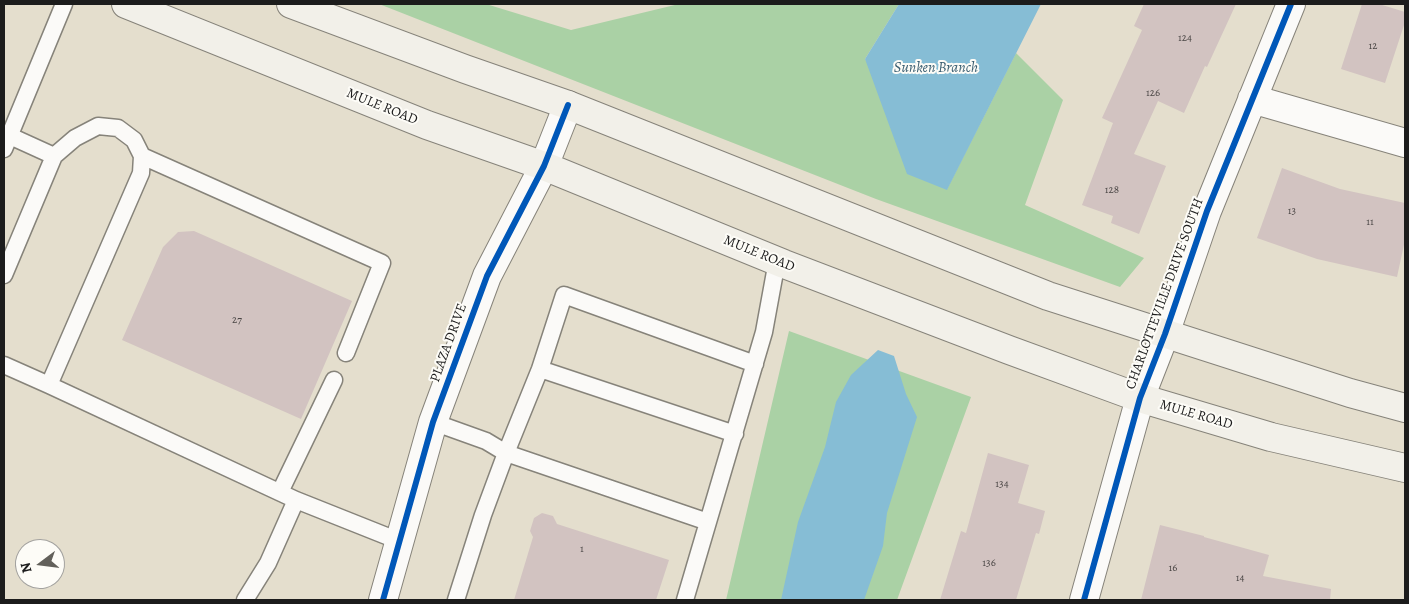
<!DOCTYPE html>
<style>
body{margin:0}
#map{position:relative;width:1409px;height:604px;overflow:hidden;background:#e4decd;font-family:Alegreya,serif}
canvas{display:block}
.frame{position:absolute;inset:0;border:5px solid #1c1c1c;pointer-events:none}
.north{position:absolute;left:15px;top:539px;width:50px;height:50px;box-sizing:border-box;background:#fdfcf7;border:1px solid #a3a29f;border-radius:50%;rotate:255deg;font-size:14px;font-weight:700;line-height:20px;text-align:center;color:#1c1c1c}
.north::after{content:'';display:block;margin:auto;width:18px;height:22px;background:#62605a;clip-path:polygon(50% 0,100% 100%,50% 72%,0 100%)}
</style>
<div id="map">
<canvas width="1409" height="604"></canvas>
<div class="frame"></div>
<div class="north">N</div>
</div>
<script>
const ctx = document.querySelector('canvas').getContext('2d');
ctx.lineJoin = 'round';
function fillPath(path, color) { ctx.fillStyle = color; ctx.fill(path, 'evenodd'); }
const shape = rows => new Path2D(rows.map(r => 'M' + r).join(''));
function trace(path, color, width, dash) { ctx.strokeStyle = color; ctx.lineWidth = width; ctx.lineCap = dash ? 'butt' : 'round'; ctx.setLineDash(dash || []); ctx.stroke(path); }
function drawText(font, color, halo, rows, align = 'center') {
  ctx.font = font + ' Alegreya,serif'; ctx.lineWidth = 4; ctx.setLineDash([]); ctx.textBaseline = 'middle'; ctx.strokeStyle = halo; ctx.fillStyle = color; for (const [text, x, y, turn = 0] of rows) {
    ctx.save(); ctx.translate(x, y); ctx.rotate((+turn || 0) * Math.PI / 180); ctx.textAlign = isNaN(turn) ? turn : align; if (halo) ctx.strokeText(text, 0, 0); ctx.fillText(text, 0, 0); ctx.restore();
  }
}
const green = shape([
 [379,4,486,4,571,30,679,4,899,4,865,59,947,189,1016,53,1063,100,1025,205,1144,258,1120,287,876,199],
 [789,331,971,397,897,600,726,600]
]);
const water = shape([
 [899,4,1041,4,947,190,907,174,865,59],
 [878,350,894,356,906,394,917,417,887,513,883,546,864,600,781,600,798,522,825,447,836,402,851,375]
]);
const building = shape([
 [1144,4,1236,4,1207,67,1205,66,1184,113,1158,101,1134,154,1166,166,1139,234,1111,223,1113,216,1082,205,1113,123,1102,118,1142,30,1134,26],
 [1362,4,1379,4,1405,12,1405,22,1385,83,1341,69],
 [1282,168,1340,189,1405,203,1405,240,1397,277,1317,259,1257,238],
 [194,231,352,301,301,419,122,340,163,247,178,232],
 [988,453,1029,465,1018,503,1045,511,1039,534,1036,533,1016,600,940,600,961,531,966,533],
 [542,513,553,516,557,524,669,560,656,600,514,600,533,537,530,531,534,518],
 [1160,525,1204,536,1204,537,1269,555,1263,576,1331,589,1330,600,1141,600]
]);
const lane = shape([
 [10,136,54,156,75,138,98,126,118,128,134,140,142,156,141,173,49,385],
 [4,149,64,4],
 [142,156,382,263,346,353],
 [4,275,54,156],
 [4,365,49,385,296,500,399,541],
 [540,369,735,434],
 [433,422,486,441,506,453,483,515,456,600],
 [280,492,334,380],
 [708,522,506,453,540,369,564,295,755,364],
 [245,600,268,563,296,500],
 [685,600,764,332,777,261]
]);
const street = shape([
 [1252,99,1405,143],
 [383,600,433,422,487,276,544,166,568,105],
 [1084,600,1140,398,1165,334,1207,211,1291,4]
]);
const secondary = shape([
 [126,4,427,125,544,166,784,264,1009,350,1140,398,1271,437,1405,468],
 [291,4,465,69,568,105,1048,296,1350,393,1405,408]
]);
const cycleway = shape([
 [383,600,433,422,487,276,544,166,568,105],
 [1084,600,1140,398,1165,334,1207,211,1291,4]
]);
const numberNames = [
 ["124",1185,38],
 ["12",1373,46],
 ["126",1153,93],
 ["128",1112,190],
 ["13",1292,211],
 ["11",1370,222],
 ["27",237,320],
 ["134",1002,484],
 ["1",582,549],
 ["136",989,563],
 ["16",1173,568],
 ["14",1240,578]
];
const streetNames = [
 ["MULE ROAD",382,107,22],
 ["MULE ROAD",759,254,22],
 ["CHARLOTTEVILLE DRIVE SOUTH",1165,294,-70],
 ["PLAZA DRIVE",449,343,-70],
 ["MULE ROAD",1196,415,16]
];
const waterNames = [
 ["Sunken Branch",936,68]
];
fillPath(green, '#aad1a5');
fillPath(water, '#86bdd5');
fillPath(building, '#d2c3c1');
trace(lane, '#86837a', 19);
trace(street, '#86837a', 30);
trace(secondary, '#86837a', 30);
trace(lane, '#fbfaf8', 16);
trace(street, '#fbfaf8', 28);
trace(secondary, '#f2f0e9', 28);
trace(cycleway, '#0057b8', 6);
drawText('11px', '#4a4645', null, numberNames);
drawText('14px', '#1c1c1c', '#fdfcf7', streetNames);
drawText('italic 15px', '#3a5e71', '#fdfcf7', waterNames);
</script>
